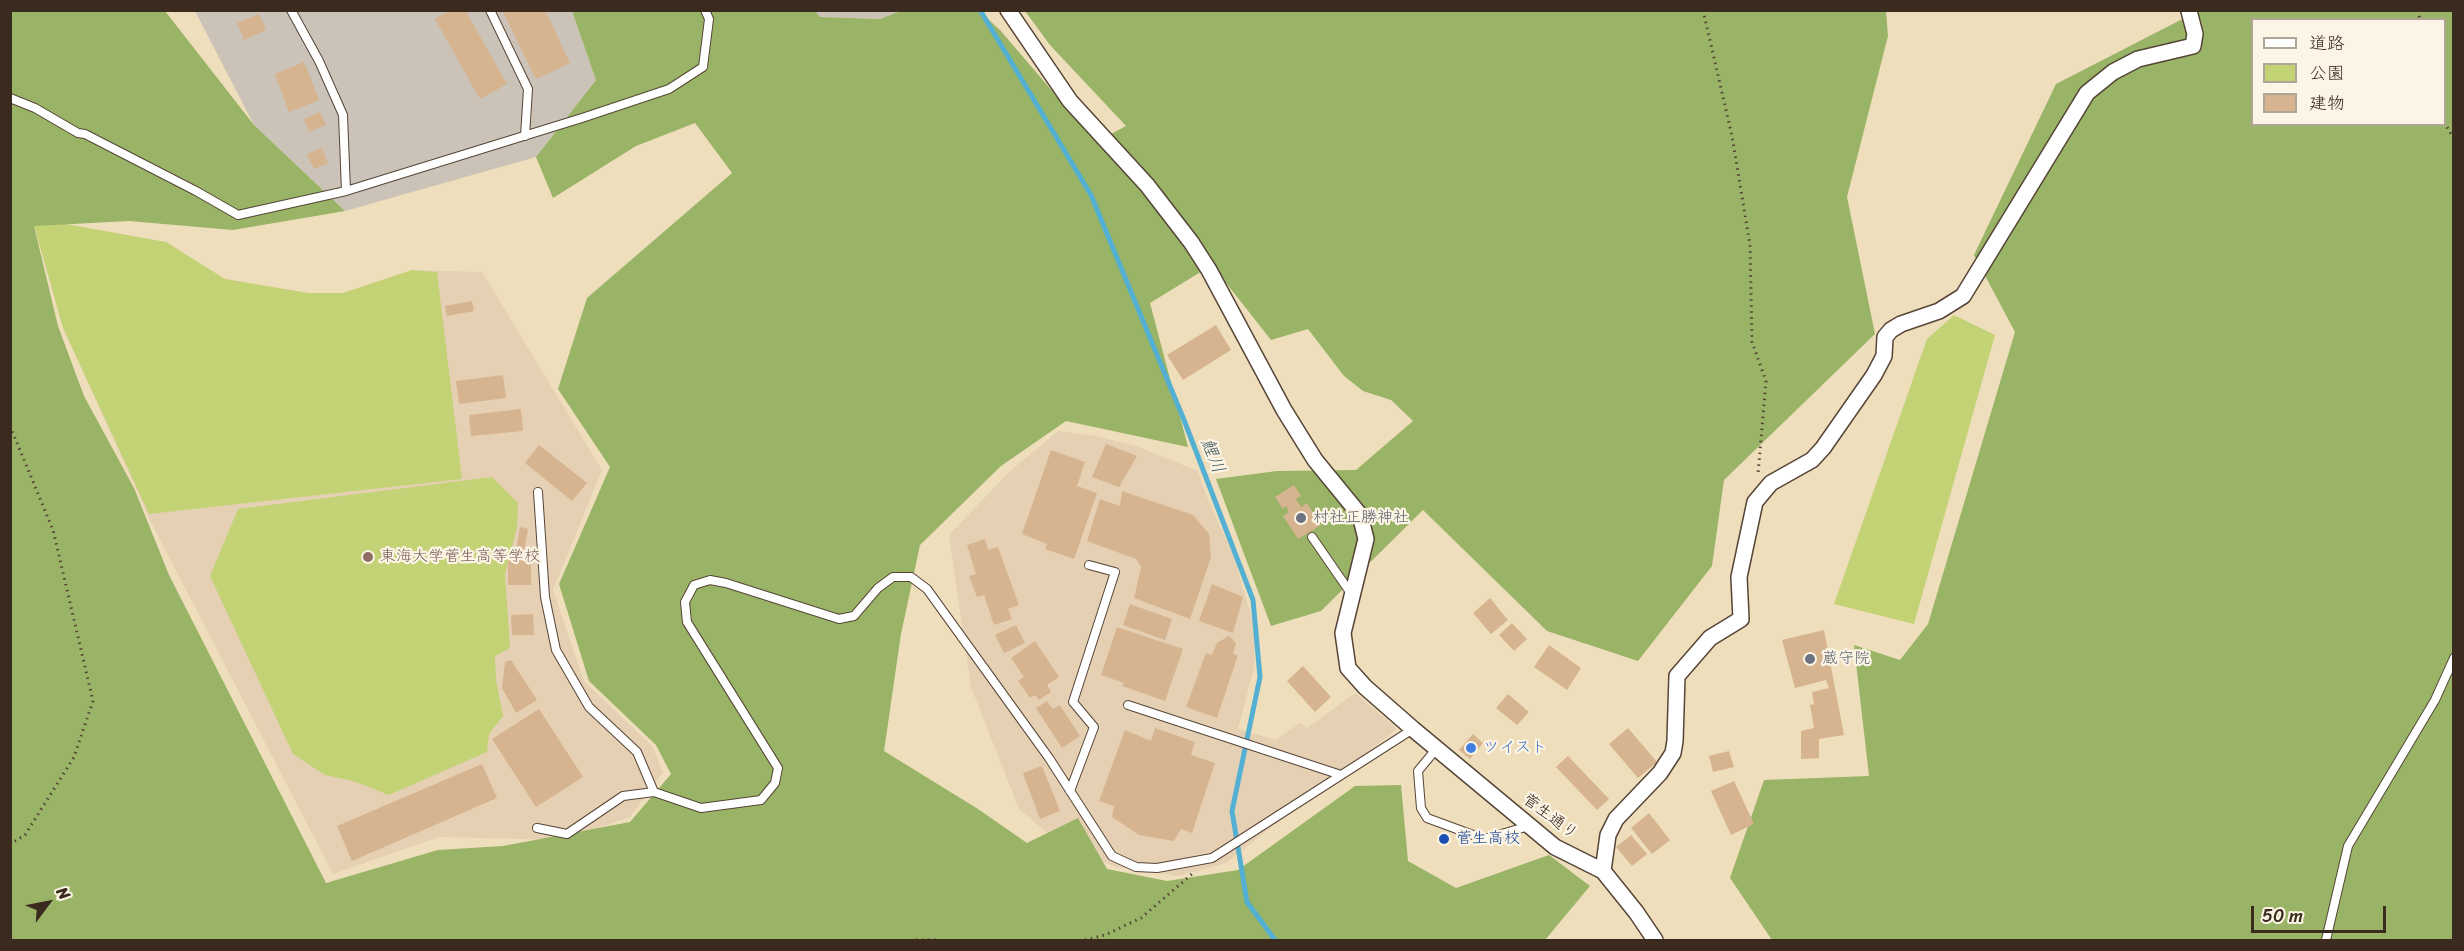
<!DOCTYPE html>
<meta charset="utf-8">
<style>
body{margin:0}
#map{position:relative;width:2464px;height:951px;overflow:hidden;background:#efdebc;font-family:Sriracha,"Klee One",sans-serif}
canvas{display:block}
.frame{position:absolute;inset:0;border:12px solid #3b2a1e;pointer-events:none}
.legend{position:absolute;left:2251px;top:18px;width:195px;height:108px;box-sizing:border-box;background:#fcf5e5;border:2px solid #afa495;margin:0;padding:8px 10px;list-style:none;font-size:18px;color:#3b2a1e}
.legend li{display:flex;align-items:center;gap:12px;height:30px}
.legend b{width:30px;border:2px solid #afa495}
.north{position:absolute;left:18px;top:873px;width:60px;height:60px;-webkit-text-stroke:4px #fcf5e5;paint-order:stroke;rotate:58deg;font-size:16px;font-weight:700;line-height:24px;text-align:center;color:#3b2a1e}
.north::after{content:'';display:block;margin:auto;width:21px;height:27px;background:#3b2a1e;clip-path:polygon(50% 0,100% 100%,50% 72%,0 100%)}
.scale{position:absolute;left:2251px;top:906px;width:135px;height:27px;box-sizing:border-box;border:3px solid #3b2a1e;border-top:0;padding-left:8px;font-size:18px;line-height:21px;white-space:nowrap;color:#3b2a1e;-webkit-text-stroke:4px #fcf5e5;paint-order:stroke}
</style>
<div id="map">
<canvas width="2464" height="951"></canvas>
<div class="frame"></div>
<ul class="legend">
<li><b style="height:8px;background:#fff"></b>道路</li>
<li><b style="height:16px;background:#c2d275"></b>公園</li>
<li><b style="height:16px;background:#d6b48f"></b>建物</li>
</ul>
<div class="north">N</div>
<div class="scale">50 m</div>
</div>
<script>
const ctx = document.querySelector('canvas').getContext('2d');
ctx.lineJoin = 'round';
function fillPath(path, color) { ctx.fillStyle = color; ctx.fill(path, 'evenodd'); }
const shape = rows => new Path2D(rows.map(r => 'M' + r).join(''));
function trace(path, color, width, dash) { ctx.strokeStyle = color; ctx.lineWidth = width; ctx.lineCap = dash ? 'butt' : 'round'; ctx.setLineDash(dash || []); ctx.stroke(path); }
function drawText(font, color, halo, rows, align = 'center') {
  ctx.font = font + ' Sriracha,"Klee One",sans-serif'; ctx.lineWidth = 4.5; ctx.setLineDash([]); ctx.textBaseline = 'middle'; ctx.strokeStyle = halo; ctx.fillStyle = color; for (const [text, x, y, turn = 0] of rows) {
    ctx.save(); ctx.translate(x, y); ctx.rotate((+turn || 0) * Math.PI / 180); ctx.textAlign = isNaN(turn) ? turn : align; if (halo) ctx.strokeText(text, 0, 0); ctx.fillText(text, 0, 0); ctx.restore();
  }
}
const built = shape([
 [32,218,166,242,225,279,308,293,343,293,412,270,482,272,602,470,553,590,584,681,652,746,663,772,630,817,564,840,439,837,333,874,152,524,63,328],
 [1058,431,1096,436,1136,446,1198,471,1206,495,1234,557,1251,616,1255,638,1254,667,1238,729,1276,740,1300,723,1307,728,1355,693,1397,729,1226,863,1179,876,1116,867,1059,843,1019,809,971,687,949,535,1009,472]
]);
const industrial = shape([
 [195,11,572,11,596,80,536,157,345,211,254,125],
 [814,11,901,11,881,19,820,17]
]);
const green = shape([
 [32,218,166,242,225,279,308,293,343,293,412,270,437,272,462,479,149,514,63,328],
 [1954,315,1995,335,1914,624,1834,604,1927,339],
 [492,477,518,503,517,527,505,574,510,648,495,656,496,680,503,716,489,734,487,752,389,795,353,781,325,775,293,754,210,576,238,509]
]);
const forest = shape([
 [814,10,820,17,880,19,901,11,979,11,1000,30,1096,142,1126,126,1050,45,1025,11,1886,11,1888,36,1847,197,1875,334,1724,480,1712,566,1638,661,1547,631,1423,510,1321,611,1271,626,1216,479,1277,471,1356,470,1413,421,1391,400,1363,391,1344,376,1308,329,1271,340,1212,265,1150,303,1188,447,1066,421,1001,466,920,545,901,634,884,751,978,809,1027,843,1078,818,1107,869,1167,881,1238,870,1355,786,1401,785,1408,861,1456,888,1549,855,1590,886,1545,940,11,940,10,11,165,11,254,125,345,211,233,230,129,221,34,226,58,326,84,396,134,488,169,575,326,883,438,850,503,846,630,822,671,774,656,745,589,681,559,584,610,467,558,389,587,298,732,173,695,123,636,146,553,198,536,157,596,80,572,11],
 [2198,11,2453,11,2453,940,1772,940,1730,878,1764,780,1869,776,1854,645,1900,660,1928,624,2015,332,1974,255,2056,84],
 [2252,20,2444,20,2444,124,2252,124]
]);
const stream = shape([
 [980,10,1091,195,1184,420,1253,600,1260,677,1232,811,1247,902,1275,940]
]);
const building = shape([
 [450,10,465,10,507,84,480,99,435,19],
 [502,10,545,10,570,63,536,79],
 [259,14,266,30,244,40,237,23],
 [304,62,319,100,289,112,275,74],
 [320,112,326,125,309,132,304,119],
 [322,148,328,163,314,169,307,154],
 [472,301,474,311,447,316,445,306],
 [1216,325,1231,350,1183,380,1167,355],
 [503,375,506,398,459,404,456,381],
 [521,409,523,431,471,436,469,415],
 [1106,444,1137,456,1119,487,1092,477],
 [539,445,587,483,572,501,525,463],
 [1051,450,1085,462,1077,486,1097,493,1074,559,1045,549,1047,544,1022,534],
 [1294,485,1301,496,1296,499,1301,507,1307,503,1321,525,1298,539,1283,516,1289,512,1286,506,1283,509,1275,497],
 [1122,491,1193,515,1209,534,1211,557,1190,619,1134,598,1141,567,1136,559,1087,541,1100,499,1120,506],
 [520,527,528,529,524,551,516,550],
 [985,539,988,550,998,547,1019,605,1008,609,1012,619,994,625,984,595,977,597,969,576,976,574,967,545],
 [508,560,531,561,531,585,508,585],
 [1212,584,1243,597,1233,633,1199,621],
 [1490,598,1508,620,1491,634,1473,613],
 [1130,604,1172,619,1165,640,1123,625],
 [533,614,534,635,512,635,511,615],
 [1512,623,1527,639,1514,651,1499,635],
 [1016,625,1025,643,1004,653,995,635],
 [1117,627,1183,649,1165,701,1122,686,1124,683,1101,675],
 [1824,630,1844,735,1819,739,1819,758,1801,759,1801,731,1814,728,1810,705,1814,704,1812,692,1829,688,1826,680,1795,688,1782,640],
 [1229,636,1236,643,1233,654,1238,655,1217,718,1186,707,1206,653,1212,655,1217,643],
 [1035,641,1059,677,1047,685,1051,692,1039,700,1035,695,1030,698,1018,681,1024,677,1011,658],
 [1549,645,1581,668,1567,690,1534,667],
 [511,660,537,700,516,713,502,688,505,662],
 [1303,666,1331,697,1315,712,1287,681],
 [1508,694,1529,712,1517,725,1496,708],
 [1047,701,1053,709,1060,705,1080,736,1062,748,1036,708],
 [539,709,583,777,536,807,492,739],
 [1155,728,1195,742,1191,755,1215,763,1192,833,1181,829,1174,841,1139,835,1112,817,1114,806,1099,801,1125,730,1151,741],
 [1628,728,1657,762,1638,778,1609,744],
 [1473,734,1483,743,1470,759,1459,750],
 [1729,751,1734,767,1713,772,1709,756],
 [1568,756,1609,799,1597,810,1556,767],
 [482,764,497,798,352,861,337,826],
 [1042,766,1060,811,1040,819,1023,773],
 [1734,781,1754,824,1731,835,1711,791],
 [1649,813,1670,840,1652,854,1631,828],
 [1631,835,1647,854,1632,866,1616,847]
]);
const path = shape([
 [1703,10,1732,136,1750,245,1752,342,1766,381,1758,474],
 [2418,10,2420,20],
 [2444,122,2454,139],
 [10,426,53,530,93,701,74,757,25,835,10,844],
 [916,940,939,940],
 [1085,940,1105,935,1141,918,1192,874]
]);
const service = shape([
 [291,10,319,61,343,115,346,191],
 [490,10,528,89,525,136],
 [10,98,35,108,78,133,85,134,196,191,238,215,346,191,582,118,669,89,703,67,709,19,705,10],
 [538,492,545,597,556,650,589,707,637,752,654,792],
 [1312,537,1352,595],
 [1128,705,1341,775],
 [1437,748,1418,771,1421,808,1427,818,1484,839,1529,826],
 [1070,791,1094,727,1073,702,1115,572,1089,565],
 [537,828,567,834,623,796,654,792,701,808,761,800,775,783,778,768,687,622,685,602,694,585,710,580,726,583,839,619,854,616,878,588,893,577,911,577,927,589,1049,758,1112,856,1136,867,1157,868,1212,858,1413,729],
 [2326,940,2348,846,2435,700,2454,658]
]);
const minor = shape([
 [1008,10,1070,101,1147,185,1191,242,1209,270,1284,410,1315,460,1360,515,1366,539,1343,633,1348,668,1365,687,1413,729,1555,847,1603,871,1636,912,1655,940],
 [1603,871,1608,835,1616,819,1660,773,1673,753,1675,741,1677,676,1710,638,1741,619,1739,577,1755,502,1771,483,1812,460,1823,448,1874,375,1884,356,1885,337,1891,330,1901,324,1939,311,1963,296,2087,93,2113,72,2138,59,2193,46,2195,34,2189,11]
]);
const markers = [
 [1301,518,6,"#6b7280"],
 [368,557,6,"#8d6e63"],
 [1810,659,6,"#6b7280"],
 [1471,748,6,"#3f7fe0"],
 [1444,839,6,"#1a4fb4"]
];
const worshipNames = [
 ["村社正勝神社",1313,518],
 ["蔵守院",1822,659]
];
const educationNames = [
 ["東海大学菅生高等学校",380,557]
];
const shopNames = [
 ["ツイスト",1483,748]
];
const streetNames = [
 ["菅生通り",1550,817,37]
];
const transitNames = [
 ["菅生高校",1456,839]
];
const waterNames = [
 ["鯉川",1212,456,68]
];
fillPath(built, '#e5d0b4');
fillPath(industrial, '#cbc2b8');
fillPath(green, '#c2d275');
fillPath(forest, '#99b466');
trace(stream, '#54b0d2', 5);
fillPath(building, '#d6b48f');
trace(service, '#564536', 10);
trace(minor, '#564536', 18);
trace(path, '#564536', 3, [1.5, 4.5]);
trace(service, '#fff', 8);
trace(minor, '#fff', 15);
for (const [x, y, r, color] of markers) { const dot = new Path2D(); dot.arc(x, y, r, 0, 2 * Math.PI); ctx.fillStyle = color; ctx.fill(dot); trace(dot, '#fcf5e5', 2); }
drawText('16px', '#5b616d', '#fcf5e5', worshipNames, 'left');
drawText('16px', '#785e54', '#fcf5e5', educationNames, 'left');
drawText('16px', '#366cbe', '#fcf5e5', shopNames, 'left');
drawText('16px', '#3b2a1e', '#fcf5e5', streetNames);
drawText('16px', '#164399', '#fcf5e5', transitNames, 'left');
drawText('italic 18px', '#44595d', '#fcf5e5', waterNames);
</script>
